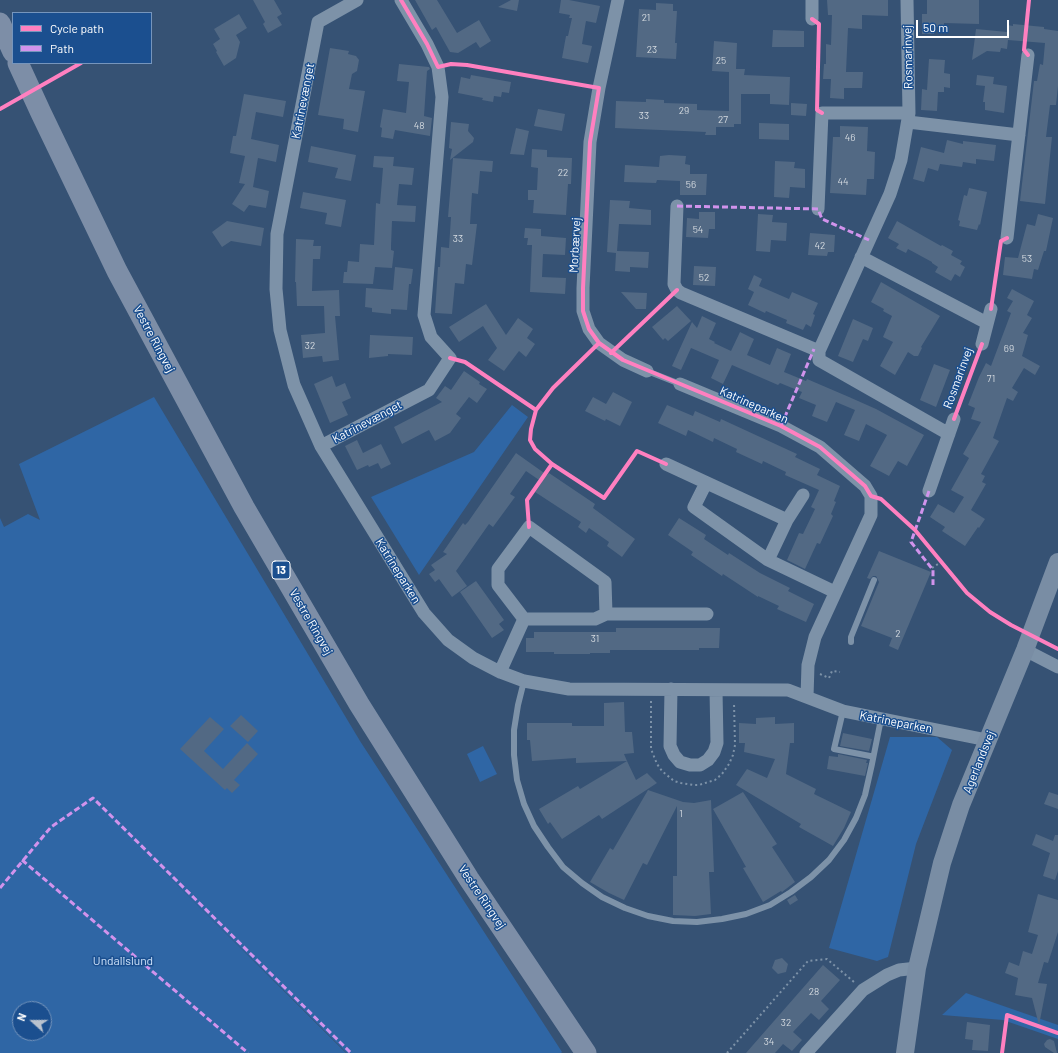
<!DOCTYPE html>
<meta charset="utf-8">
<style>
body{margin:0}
#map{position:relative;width:1058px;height:1053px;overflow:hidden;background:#365274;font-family:Barlow,sans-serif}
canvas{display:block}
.legend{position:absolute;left:12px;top:12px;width:140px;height:52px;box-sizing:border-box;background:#1b4f8f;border:1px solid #7695bc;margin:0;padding:5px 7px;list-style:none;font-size:12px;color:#fff}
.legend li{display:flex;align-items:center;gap:8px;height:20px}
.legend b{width:20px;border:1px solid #7695bc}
.north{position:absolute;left:12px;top:1001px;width:40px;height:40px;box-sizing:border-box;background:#1b4f8f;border:1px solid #7695bc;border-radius:50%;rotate:291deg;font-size:11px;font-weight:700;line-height:16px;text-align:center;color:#fff}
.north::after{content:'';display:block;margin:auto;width:14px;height:18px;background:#b9c2ce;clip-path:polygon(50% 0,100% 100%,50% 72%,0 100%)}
.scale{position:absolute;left:916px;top:20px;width:93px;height:18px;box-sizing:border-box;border:2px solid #fff;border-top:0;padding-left:5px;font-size:12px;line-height:14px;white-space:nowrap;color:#fff;-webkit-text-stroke:3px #1b4f8f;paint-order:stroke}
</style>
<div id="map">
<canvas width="1058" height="1053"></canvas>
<ul class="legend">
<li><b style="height:5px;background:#ff80c0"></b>Cycle path</li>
<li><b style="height:5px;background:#d193ec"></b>Path</li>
</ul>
<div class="north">N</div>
<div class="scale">50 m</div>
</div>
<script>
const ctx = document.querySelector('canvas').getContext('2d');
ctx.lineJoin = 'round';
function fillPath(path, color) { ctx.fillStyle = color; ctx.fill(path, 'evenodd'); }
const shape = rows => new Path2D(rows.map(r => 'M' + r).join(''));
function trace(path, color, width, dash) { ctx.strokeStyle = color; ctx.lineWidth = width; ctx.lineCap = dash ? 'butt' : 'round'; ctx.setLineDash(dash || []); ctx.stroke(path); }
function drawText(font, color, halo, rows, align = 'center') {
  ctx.font = font + ' Barlow,sans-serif'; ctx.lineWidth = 3; ctx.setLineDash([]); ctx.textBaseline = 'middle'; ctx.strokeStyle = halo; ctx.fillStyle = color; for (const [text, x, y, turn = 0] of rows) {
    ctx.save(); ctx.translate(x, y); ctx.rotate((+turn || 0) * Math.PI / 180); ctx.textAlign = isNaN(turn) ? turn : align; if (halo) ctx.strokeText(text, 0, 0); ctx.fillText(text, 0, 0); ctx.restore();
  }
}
const green = shape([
 [154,397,360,741,562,1052,561,1053,347,1053,140,848,346,1053,0,1053,0,518,4,527,28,514,40,520,19,464],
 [20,1009,44,1009,44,1033,20,1033],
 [512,405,528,417,419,575,371,497,474,452],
 [890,737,937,737,952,750,916,844,888,957,877,961,829,948],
 [483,746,497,774,480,782,467,754],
 [966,993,1058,1025,1058,1039,1003,1020,942,1015]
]);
const building = shape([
 [253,0,274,0,282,14,277,17,282,25,268,33,263,24,265,22],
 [415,0,437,0,457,33,479,20,491,41,480,48,476,42,458,53,450,52,436,27,432,30],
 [511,0,519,0,517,11,498,7],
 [561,0,569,0,600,6,596,23,586,21,582,44,592,46,588,63,562,58,566,36,568,36,572,18,569,18,570,15,559,13],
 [827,0,888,0,888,16,862,15,862,29,848,28,846,72,863,72,862,88,844,88,844,99,830,98,831,79,823,79,824,64,826,64,826,44,831,45,832,15,828,15],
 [927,0,979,0,979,24,944,23,944,27,934,27,934,34,922,34,922,14,927,14],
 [656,3,673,4,673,11,677,11,675,43,677,43,676,59,636,57,639,9,656,10],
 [239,14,247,28,236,35,240,42,236,58,224,66,216,52,217,51,213,44,220,39,214,29],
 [1013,24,1044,27,1044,29,1058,31,1058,86,1056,105,1050,105,1046,137,1052,137,1045,204,1020,201,1034,81,1037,81,1040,64,1043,65,1045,43,1008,40,1007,49,1001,48,1000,52,987,51,972,60,976,29,1007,32,1007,25,1013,26],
 [773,30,804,31,804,47,772,47],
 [714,41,737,43,736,69,745,69,744,75,790,77,789,105,770,104,770,94,741,94,741,124,734,124,734,127,716,127,716,135,705,135,706,132,615,128,616,101,646,102,646,99,664,100,664,103,697,104,697,110,729,111,729,72,712,71],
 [330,48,349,51,348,54,356,56,359,60,357,71,352,74,349,89,365,91,358,132,343,129,344,119,318,115],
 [929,59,945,60,944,73,950,74,950,88,944,87,944,92,938,92,937,111,921,110,922,89,927,90],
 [399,64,429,67,430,69,427,71,424,116,432,118,430,136,395,130,393,139,381,137,382,128,380,127,383,109,406,113,409,82,397,81],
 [471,75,511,82,509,93,502,92,501,97,494,96,493,102,482,100,483,98,458,93,461,77,470,79],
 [977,75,994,77,993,84,1007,86,1004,113,985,110,985,102,983,102,985,86,976,85],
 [244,94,286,101,283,117,256,112,251,139,279,145,276,162,258,158,253,187,269,191,266,208,249,205,244,212,232,204,245,184,239,183,245,156,230,153,233,136,236,136],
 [791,103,807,104,806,116,791,115],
 [538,109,565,114,562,131,534,126],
 [451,122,469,124,468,131,474,138,473,142,450,160,452,149,449,148],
 [759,123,789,124,789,140,759,139],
 [840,126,868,127,867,151,875,152,874,179,867,179,866,195,830,193,833,137,840,137],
 [516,128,529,131,524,155,510,154],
 [947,140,963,144,963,141,996,145,994,161,976,159,976,164,963,162,962,167,940,164,938,171,928,168,924,182,913,179,921,147,944,153],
 [311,146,356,155,351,181,335,178,338,168,308,162],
 [532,149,547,150,547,157,572,158,571,184,568,184,566,215,533,213,534,200,528,200,528,190,537,190,538,168,531,167],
 [669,155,686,156,685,164,690,165,690,174,707,174,706,195,680,195,680,181,657,180,656,183,624,182,625,165,659,167,660,156],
 [374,156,394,157,393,166,414,168,412,185,399,184,397,205,416,206,415,222,392,221,391,246,391,250,394,251,392,268,375,267,373,284,343,283,344,272,347,272,348,261,359,262,360,244,374,245,376,203,380,204,383,168,373,167],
 [453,158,493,161,492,172,480,171,478,194,472,193,470,224,477,224,472,265,466,264,464,284,455,283,452,314,435,313,438,267,440,267,441,247,449,248,451,217,448,217],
 [775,161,795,162,794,168,805,169,805,188,790,187,789,198,774,197],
 [969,188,987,192,980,225,979,224,977,230,959,226,960,221,958,220,964,195,967,196],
 [303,192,346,200,341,227,325,224,327,213,300,208],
 [610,200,630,201,629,208,651,210,651,225,619,224,617,251,649,252,648,268,630,267,630,272,615,271,616,253,607,252],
 [699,212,715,212,715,229,709,229,708,238,686,237,687,218,699,219],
 [758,214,773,215,772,222,787,223,786,241,771,240,770,252,756,251],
 [1038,214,1053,218,1046,251,1044,251,1038,270,1034,269,1032,279,1003,275,1005,257,1018,258,1027,224,1035,226],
 [227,221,264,228,261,246,231,241,222,247,212,232],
 [897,221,941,246,942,245,953,251,951,255,962,261,960,264,965,267,960,277,955,274,951,281,935,272,938,267,932,263,932,262,908,249,906,253,896,248,899,244,888,238],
 [525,228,541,229,541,236,566,238,565,255,543,254,542,277,566,278,565,294,530,292,532,245,527,245,528,238,524,238],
 [810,233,835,235,834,252,828,252,827,256,808,255],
 [296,239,314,240,313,246,321,246,320,259,313,259,312,291,339,290,340,316,335,316,339,360,323,362,322,356,303,358,301,335,325,333,324,306,297,306,296,282,295,282],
 [694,266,716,267,715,286,693,285],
 [395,267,413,269,411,284,409,284,407,310,391,309,391,314,372,312,372,308,365,307,366,288,393,290],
 [754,275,762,279,759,286,789,299,792,292,818,303,813,314,815,315,811,327,806,324,803,330,786,323,787,320,766,311,765,313,748,305,754,292,748,289],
 [881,282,940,316,921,347,922,348,918,356,914,356,908,352,895,375,880,366,893,342,883,337,892,316,883,311,884,309,871,302],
 [1012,289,1034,301,1027,315,1032,318,1023,333,1028,335,1022,356,1040,366,1035,375,1024,368,1012,388,1018,392,1013,401,1007,398,993,438,999,441,981,474,985,476,982,482,986,484,971,510,985,519,979,528,978,527,965,546,942,531,945,527,930,517,938,504,954,513,964,497,951,490,969,458,963,454,981,422,971,419,975,408,968,405,979,377,986,363,991,366,1011,313,1007,311,1013,301,1007,298],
 [621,292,647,293,646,309,636,309],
 [486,304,506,335,518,318,533,329,527,338,535,344,526,357,519,351,504,371,488,360,497,348,483,326,459,342,449,327],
 [677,306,691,321,668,341,665,338,663,340,652,327],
 [702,316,716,323,709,339,715,342,714,343,731,351,740,332,754,339,747,355,770,365,777,348,791,354,784,372,806,381,807,379,849,397,876,409,924,435,907,466,898,461,889,476,870,466,887,435,866,424,859,441,844,435,855,410,836,402,827,422,812,416,816,405,799,398,802,392,780,383,778,385,732,365,723,384,711,378,719,360,691,348,681,370,672,366,692,322,697,328],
 [853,319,873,328,868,341,863,339,853,362,838,356],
 [370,335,413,337,412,355,388,354,388,356,369,358],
 [934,364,950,370,936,407,920,400],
 [464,371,480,382,479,384,487,389,477,403,469,397,456,414,461,418,450,433,435,441,429,430,402,444,394,427,442,402,436,398,445,386,451,390],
 [332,376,336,387,345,383,351,398,342,402,348,415,330,423,314,384],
 [613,392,632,402,620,426,606,419,605,421,585,411,593,397,606,404],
 [667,405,693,416,695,411,720,422,721,419,797,454,795,457,820,469,817,475,840,486,834,501,836,502,831,514,833,516,820,544,817,543,805,569,787,560,799,533,803,534,815,509,811,507,819,490,785,475,786,472,763,461,762,464,736,452,737,449,714,438,713,442,688,430,686,436,658,423],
 [357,440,363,453,381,444,391,464,381,469,378,463,369,467,368,465,357,470,345,446],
 [516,453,547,475,549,473,595,504,593,508,635,539,622,557,607,546,609,542,589,528,586,533,578,527,581,522,535,492,542,482,526,471,510,494,515,497,493,527,489,524,456,571,467,586,452,597,439,579,435,582,429,574,435,570,431,565,447,554,443,552,463,523,465,525,468,522],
 [679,518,706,535,704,539,728,555,729,553,760,573,790,588,788,591,814,604,806,622,777,609,779,606,758,596,758,597,723,574,722,576,691,555,693,552,668,535],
 [879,551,931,572,898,650,889,646,892,638,861,626,879,582,876,576,873,576,870,579,867,578],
 [476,581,504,620,499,624,504,630,492,638,460,592],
 [616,628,720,628,719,648,699,648,699,650,610,650,610,653,590,653,590,654,554,654,554,652,526,652,526,638,534,638,534,632,616,632],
 [624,702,625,732,632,732,634,753,624,754,627,761,576,763,576,758,532,761,530,740,527,740,527,723,572,723,572,726,604,726,604,703],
 [241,715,258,731,248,742,230,726],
 [210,717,224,729,204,751,223,769,247,743,258,754,234,780,240,785,232,793,227,788,225,790,180,749],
 [775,717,775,724,794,723,794,743,790,743,786,774,816,789,814,794,851,812,844,828,833,846,799,827,801,824,736,785,747,769,767,778,775,759,744,752,745,743,739,743,739,723,756,724,756,718],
 [843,733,872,739,869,751,840,746],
 [838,754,867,760,866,763,868,763,865,776,827,769,829,756,838,757],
 [627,761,636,780,647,773,657,783,602,819,599,815,562,839,550,822,548,824,539,809,578,786,580,789],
 [648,790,683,802,694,803,711,800,714,872,709,872,711,914,695,916,673,915,673,876,677,876,677,806,647,865,643,863,624,900,609,893,590,882,610,848,613,850],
 [743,792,777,844,772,847,795,882,782,892,781,891,763,902,743,868,746,867,713,809],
 [1049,792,1058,795,1058,809,1044,804],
 [1036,834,1053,841,1055,835,1058,835,1058,871,1055,880,1043,876,1050,853,1032,845],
 [1038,894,1058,900,1058,932,1048,963,1044,962,1038,983,1047,984,1039,1025,1032,998,1015,995,1018,978,1005,973,1009,962,1019,966,1023,951,1032,954,1038,935,1028,932],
 [795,895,798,900,790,905,787,900],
 [782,958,788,964,786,972,778,974,772,968,775,960],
 [823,965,840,980,821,1001,829,1009,819,1020,811,1013,793,1032,802,1040,792,1051,783,1044,775,1053,746,1053],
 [967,1022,990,1025,988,1051,972,1050,973,1040,965,1039],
 [1050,1039,1054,1041,1057,1053,1054,1053,1045,1047,1044,1044,1047,1040]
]);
const path = shape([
 [932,568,941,562],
 [820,674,829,678,832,671,840,672],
 [651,701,651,749,657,764,662,771,674,781,681,783,694,785,699,785,715,780,722,774,729,764,733,755,735,745,734,703],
 [727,1053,808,961,827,959,854,982]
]);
const lane = shape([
 [647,371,680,384],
 [851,642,851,637,874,580],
 [524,681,518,705,514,730,514,755,517,780,524,804,534,826,548,847,563,867,582,883,602,897,625,908,648,916,673,921,697,922,722,919,746,914,770,905,791,892,811,877,829,860,844,840,856,818,865,795,872,764,881,719],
 [843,711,834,749,870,756]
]);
const street = shape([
 [357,0,318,22,277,234,276,289,280,330,294,385,321,446,424,613,448,640,473,658,500,672,524,681,569,689,788,690,843,711,987,740],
 [618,0,599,88,590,142,583,288,583,311,589,329,599,343,623,360,647,371],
 [812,0,812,19],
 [907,0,909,113,901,160,890,194,819,351,819,360,949,434],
 [908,122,1019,135],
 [677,206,674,284,677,290,681,293,819,351],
 [818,209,822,113,909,113],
 [1007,238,1028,55],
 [861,257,987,323],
 [982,344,991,309],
 [680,384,781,426,820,447,865,486,871,496,871,515,815,637,808,665,807,697],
 [321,446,429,390,450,358,431,337,424,315,442,97,438,67,427,44,401,0],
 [666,464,787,520],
 [706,483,694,507,768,560,835,592],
 [929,491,954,419],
 [768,560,787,520,803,495],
 [524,619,595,619,606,614,707,614],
 [1025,650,1058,667],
 [500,672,524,619,498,585,498,569,529,527,605,582,606,614],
 [671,689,670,746,674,755,680,762,690,765,700,765,708,760,714,752,717,743,716,690],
 [806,1053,863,990,887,975,899,970,917,968]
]);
const secondary = shape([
 [905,1053,917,968,942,863,961,805,1025,650,1058,562]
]);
const primary = shape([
 [0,23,13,52],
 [18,63,41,113,117,271,244,507,359,704,469,879,586,1053]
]);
const quiet = shape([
 [677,206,818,209,822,219,869,240],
 [781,426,814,349],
 [929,491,911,542,933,570,933,585],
 [22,860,248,1053],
 [0,888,51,827,93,798,351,1053]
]);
const cycleway = shape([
 [401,0,427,44,438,67,451,64,467,65,599,88,590,142,583,288,583,311,589,329,599,343,623,360,781,426,820,447,865,486,871,496,881,499,915,530,967,593,990,612,1011,625,1058,649],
 [812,19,819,24,817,110,822,113],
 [1028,55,1024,50,1029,0],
 [0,109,81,63],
 [991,309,1001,241,1007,238],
 [599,343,553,388,536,410,531,429,530,440,535,449,552,464,604,498,637,451,666,464],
 [611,353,677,290],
 [450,358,465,362,536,410],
 [954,419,982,344],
 [529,527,527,500,552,464],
 [1002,1053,1007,1015,1058,1033]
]);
const numberNames = [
 ["21",646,18],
 ["23",652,50],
 ["25",721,61],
 ["29",684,111],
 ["33",644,116],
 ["27",723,120],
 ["48",419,126],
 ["46",850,138],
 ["22",563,173],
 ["44",843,182],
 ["56",691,185],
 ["54",698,230],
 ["33",458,239],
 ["42",820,246],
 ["53",1027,259],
 ["52",704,278],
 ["32",310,346],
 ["69",1009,349],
 ["71",991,379],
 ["2",898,634],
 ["31",595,639],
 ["1",681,814],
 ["28",814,992],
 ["32",786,1023],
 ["34",769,1042]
];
const shields = [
 [281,570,18]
];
const shieldNames = [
 ["13",281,570]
];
const streetNames = [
 ["Rosmarinvej",908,57,-91],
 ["Katrinevænget",303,101,-79],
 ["Morbærvej",575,245,-87],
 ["Vestre Ringvej",154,339,62],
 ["Rosmarinvej",958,378,-70],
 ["Katrineparken",754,405,24],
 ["Katrinevænget",367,422,-28],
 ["Katrineparken",398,571,58],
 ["Vestre Ringvej",311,622,60],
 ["Katrineparken",896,722,11],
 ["Agerlandsvej",979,762,-68],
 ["Vestre Ringvej",482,897,56]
];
const parkNames = [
 ["Undallslund",123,961]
];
fillPath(green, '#2f66a5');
fillPath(building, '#526984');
trace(path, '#7d92a8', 2, [2, 3]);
trace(lane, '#7d92a8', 6);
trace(street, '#7d92a8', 13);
trace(secondary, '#798da4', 18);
trace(primary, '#7d8ea7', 21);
trace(quiet, '#d193ec', 3, [6, 3]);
trace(cycleway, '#ff80c0', 4);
drawText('10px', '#d4dae0', null, numberNames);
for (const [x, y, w] of shields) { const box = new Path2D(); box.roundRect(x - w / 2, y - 9, w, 18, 3); ctx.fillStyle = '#1b4f8f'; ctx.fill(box); trace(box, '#fff', 1); }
drawText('bold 11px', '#fff', null, shieldNames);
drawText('12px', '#fff', '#1b4f8f', streetNames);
drawText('12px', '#cfe3fa', '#1b4f8f', parkNames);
</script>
